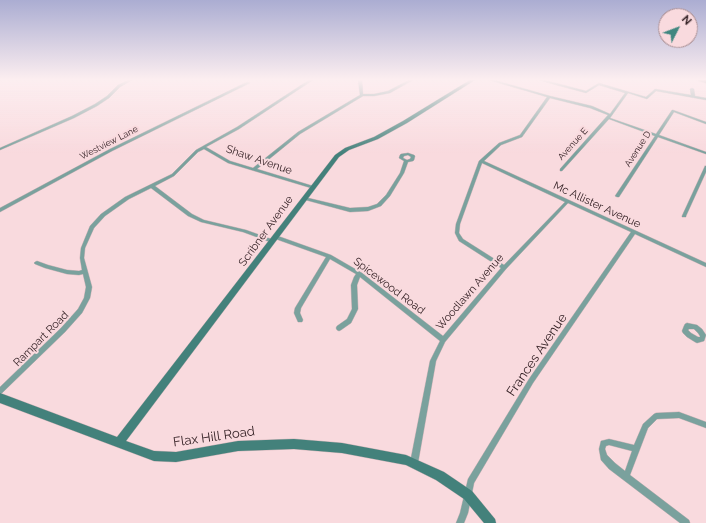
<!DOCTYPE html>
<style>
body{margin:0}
#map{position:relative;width:706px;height:523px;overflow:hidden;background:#f9dade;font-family:Raleway,sans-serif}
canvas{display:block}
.north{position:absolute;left:658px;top:8px;width:40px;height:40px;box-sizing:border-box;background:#f9dade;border:1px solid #a98e92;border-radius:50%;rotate:48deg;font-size:11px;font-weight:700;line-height:16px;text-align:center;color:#301d21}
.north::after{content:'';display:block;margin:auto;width:14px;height:18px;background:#408780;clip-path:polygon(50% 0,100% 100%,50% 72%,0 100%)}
</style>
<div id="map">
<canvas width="706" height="523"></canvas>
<div class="north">N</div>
</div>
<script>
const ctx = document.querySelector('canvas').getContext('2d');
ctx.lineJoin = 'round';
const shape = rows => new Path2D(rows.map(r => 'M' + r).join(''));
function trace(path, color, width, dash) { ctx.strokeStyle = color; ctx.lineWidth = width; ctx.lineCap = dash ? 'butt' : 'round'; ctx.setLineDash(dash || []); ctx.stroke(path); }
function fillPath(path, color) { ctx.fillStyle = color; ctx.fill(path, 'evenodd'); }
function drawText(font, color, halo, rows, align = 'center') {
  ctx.font = font + ' Raleway,sans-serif'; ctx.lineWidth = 4; ctx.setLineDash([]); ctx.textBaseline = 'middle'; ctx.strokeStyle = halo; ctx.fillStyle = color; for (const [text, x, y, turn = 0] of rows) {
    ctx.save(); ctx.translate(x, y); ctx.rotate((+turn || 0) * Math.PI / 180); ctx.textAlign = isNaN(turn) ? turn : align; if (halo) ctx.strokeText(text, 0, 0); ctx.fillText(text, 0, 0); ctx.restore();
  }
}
const street = shape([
 [128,80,132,80,120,87,109,98,97,106,74,118,0,150,0,148,72,116,95,104,107,96,118,85,128,80],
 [309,80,313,80,239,129,206,147,230,161,253,168,298,132,360,95,358,80,362,80,363,94,374,94,388,91,409,80,413,80,390,93,374,96,363,96,300,134,257,169,313,186,313,188,311,188,228,163,204,149,198,152,174,176,155,186,192,214,204,220,246,230,274,240,274,242,270,242,243,232,201,222,188,216,151,188,129,199,105,216,94,228,85,248,84,258,92,287,90,298,82,313,65,332,2,393,0,394,0,387,61,328,78,309,84,298,86,287,83,274,79,275,67,274,45,268,35,264,34,263,35,262,37,261,48,265,67,270,79,271,82,270,80,258,81,248,90,226,101,214,125,197,172,174,196,150,237,127,309,80],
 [489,80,494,80,550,96,592,106,610,114,625,93,599,85,586,93,538,80,544,80,586,91,599,83,646,97,655,89,691,95,690,89,692,88,694,89,695,96,706,98,706,100,656,91,647,99,628,93,610,118,656,134,672,110,673,110,706,122,706,124,674,112,659,135,706,152,706,154,658,137,619,197,617,197,615,196,655,136,609,119,562,171,560,171,560,169,608,115,590,108,550,98,522,137,501,145,484,161,706,263,706,267,635,234,533,383,474,483,468,513,464,523,456,523,460,513,468,479,529,379,631,232,568,203,506,269,445,342,436,361,418,463,417,466,414,467,411,466,410,463,430,361,440,341,360,277,357,285,358,309,351,323,341,330,339,331,337,330,336,328,337,326,347,319,352,309,351,285,354,277,356,274,330,259,301,308,300,313,303,320,302,322,298,322,294,313,295,308,326,257,273,238,273,237,275,235,331,255,362,273,443,336,501,268,459,241,455,233,456,224,479,161,499,143,520,135,547,97,489,80],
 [482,163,565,202,504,265,463,239,459,233,460,224,482,163],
 [247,82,250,83,112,151,0,212,0,208,110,149,247,82],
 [408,153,414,155,415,156,414,160,413,161,408,162,404,173,390,196,381,206,368,211,350,212,302,199,302,198,304,197,350,208,368,207,377,204,386,195,400,173,404,161,399,158,400,155,401,154,408,153],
 [408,155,411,157,410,159,407,160,403,158,404,156,408,155],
 [705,166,706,166,706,172,686,216,686,217,682,217,682,216,705,166],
 [687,323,697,325,702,329,706,335,704,341,697,343,695,342,687,337,683,333,682,331,684,326,685,324,687,323],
 [689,329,694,329,698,333,700,336,700,337,698,337,691,333,688,330,689,329],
 [679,412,706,422,706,428,679,418,657,419,648,428,630,475,689,520,690,523,680,523,609,469,601,460,599,449,601,441,609,439,634,445,643,424,654,414,656,413,679,412],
 [609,445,632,451,625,471,615,463,607,455,605,449,606,446,609,445]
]);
const secondary = shape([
 [470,80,475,80,407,123,378,139,349,150,339,157,126,441,154,451,176,452,238,441,294,439,342,443,406,455,444,472,472,491,495,519,496,523,484,523,464,499,436,480,406,465,342,453,294,449,238,451,176,462,154,461,0,403,0,393,117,437,335,155,345,148,374,137,403,121,470,80]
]);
const highway = shape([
 [698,80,706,80,706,83,699,81,698,80]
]);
const farStreetnames = [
 ["Westview Lane",109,143,-27],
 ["Avenue E",573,144,-48],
 ["Avenue D",638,149,-57]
];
const streetNames = [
 ["Shaw Avenue",259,160,19],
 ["Mc Allister Avenue",597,205,25],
 ["Scribner Avenue",266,231,-54],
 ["Spicewood Road",389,286,37],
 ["Woodlawn Avenue",470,292,-49],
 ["Rampart Road",41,339,-45]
];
const nearStreetnames = [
 ["Frances Avenue",537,355,-56],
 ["Flax Hill Road",214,437,-8]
];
trace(street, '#d5b8bc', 1);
trace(secondary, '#d5b8bc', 1);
trace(highway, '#d5b8bc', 2);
fillPath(street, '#7aa19d');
fillPath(secondary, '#43817b');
fillPath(highway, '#18504b');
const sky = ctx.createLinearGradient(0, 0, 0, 153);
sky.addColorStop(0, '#abadd2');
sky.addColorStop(0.52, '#fceef0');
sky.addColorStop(1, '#fceef000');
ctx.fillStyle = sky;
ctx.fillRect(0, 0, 706, 153);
drawText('9px', '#301d21', '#f9dade', farStreetnames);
drawText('11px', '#301d21', '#f9dade', streetNames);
drawText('13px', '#301d21', '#f9dade', nearStreetnames);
</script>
